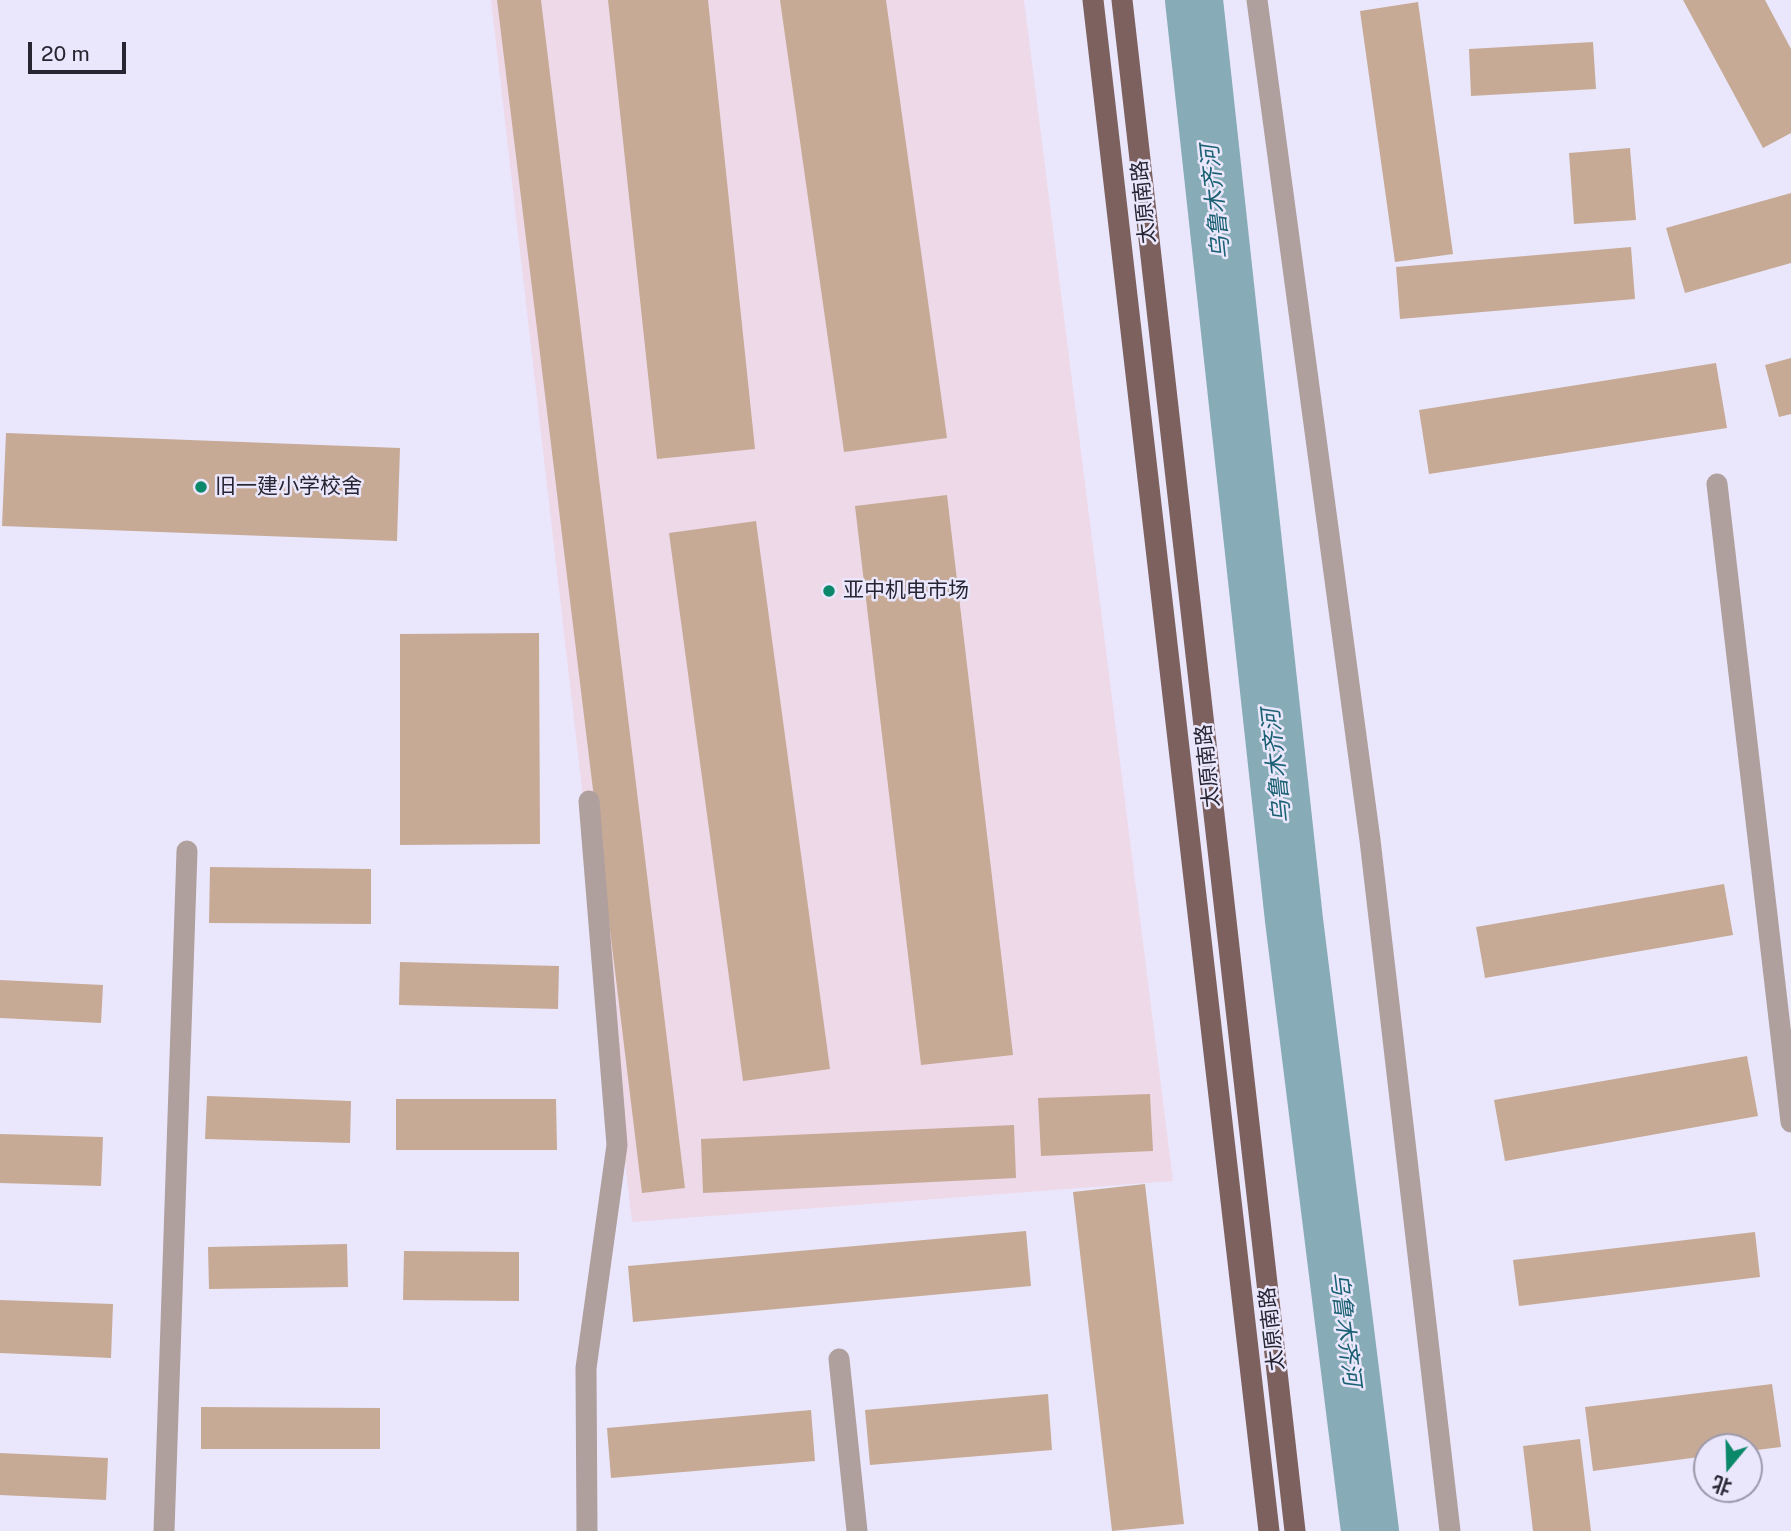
<!DOCTYPE html>
<meta charset="utf-8">
<style>
body{margin:0}
#map{position:relative;width:1791px;height:1531px;overflow:hidden;background:#eae7fc;font-family:"Public Sans","Noto Sans SC",sans-serif}
canvas{display:block}
.north{position:absolute;left:1693px;top:1433px;width:70px;height:70px;box-sizing:border-box;background:#eae7fc;border:2px solid #9c99ab;border-radius:50%;rotate:199deg;font-size:19px;font-weight:700;line-height:28px;text-align:center;color:#272532}
.north::after{content:'';display:block;margin:auto;width:24px;height:32px;background:#0b886a;clip-path:polygon(50% 0,100% 100%,50% 72%,0 100%)}
.scale{position:absolute;left:28px;top:42px;width:98px;height:32px;box-sizing:border-box;border:4px solid #272532;border-top:0;padding-left:9px;font-size:21px;line-height:24px;white-space:nowrap;color:#272532;-webkit-text-stroke:5px #eae7fc;paint-order:stroke}
</style>
<div id="map">
<canvas width="1791" height="1531"></canvas>
<div class="north">北</div>
<div class="scale">20 m</div>
</div>
<script>
const ctx = document.querySelector('canvas').getContext('2d');
ctx.lineJoin = 'round';
function fillPath(path, color) { ctx.fillStyle = color; ctx.fill(path, 'evenodd'); }
const shape = rows => new Path2D(rows.map(r => 'M' + r).join(''));
function trace(path, color, width, dash) { ctx.strokeStyle = color; ctx.lineWidth = width; ctx.lineCap = dash ? 'butt' : 'round'; ctx.setLineDash(dash || []); ctx.stroke(path); }
function drawText(font, color, halo, rows, align = 'center') {
  ctx.font = font + ' "Public Sans","Noto Sans SC",sans-serif'; ctx.lineWidth = 5; ctx.setLineDash([]); ctx.textBaseline = 'middle'; ctx.strokeStyle = halo; ctx.fillStyle = color; for (const [text, x, y, turn = 0] of rows) {
    ctx.save(); ctx.translate(x, y); ctx.rotate((+turn || 0) * Math.PI / 180); ctx.textAlign = isNaN(turn) ? turn : align; if (halo) ctx.strokeText(text, 0, 0); ctx.fillText(text, 0, 0); ctx.restore();
  }
}
const commercial = shape([
 [491,0,1024,0,1173,1181,632,1222]
]);
const river = shape([
 [1194,0,1294,920,1370,1531]
]);
const building = shape([
 [497,0,541,0,685,1188,642,1193],
 [608,0,708,0,755,449,657,459],
 [780,0,886,0,947,438,844,452],
 [1683,0,1765,0,1791,49,1791,133,1763,148],
 [1418,2,1453,254,1395,262,1360,11],
 [1593,42,1596,89,1471,96,1469,49],
 [1630,148,1636,220,1574,224,1569,153],
 [1791,193,1791,263,1685,293,1666,228],
 [1631,247,1635,299,1400,319,1396,267],
 [1791,358,1791,414,1779,417,1765,365],
 [1716,363,1727,428,1429,474,1419,410],
 [6,433,400,448,397,541,2,526],
 [947,495,1013,1055,921,1065,855,506],
 [756,521,830,1069,743,1081,669,533],
 [539,633,540,844,400,845,400,634],
 [210,867,371,869,371,924,209,923],
 [1724,884,1733,935,1485,978,1476,927],
 [400,962,559,966,558,1009,399,1005],
 [0,980,103,985,101,1023,0,1018],
 [1747,1056,1758,1116,1505,1161,1494,1100],
 [1150,1094,1153,1151,1041,1156,1038,1098],
 [207,1096,351,1101,350,1143,205,1139],
 [396,1099,556,1099,557,1150,396,1150],
 [1014,1125,1016,1178,703,1193,701,1139],
 [0,1134,103,1137,101,1186,0,1183],
 [1145,1184,1184,1524,1112,1531,1073,1192],
 [1026,1231,1031,1286,633,1322,628,1266],
 [1755,1232,1760,1277,1519,1306,1513,1260],
 [347,1244,348,1287,209,1289,208,1247],
 [404,1251,519,1252,519,1301,403,1300],
 [0,1300,113,1304,111,1358,0,1353],
 [1772,1384,1781,1447,1749,1451,1749,1447,1707,1447,1707,1456,1593,1471,1585,1407],
 [1048,1394,1052,1450,870,1465,865,1410],
 [201,1407,380,1408,380,1449,201,1449],
 [811,1410,815,1461,611,1478,607,1428],
 [1580,1439,1591,1531,1533,1531,1523,1446],
 [0,1453,108,1458,106,1500,0,1495]
]);
const minor = shape([
 [1257,0,1370,840,1450,1531],
 [1717,484,1791,1122],
 [839,1359,857,1531],
 [164,1531,187,851],
 [587,1531,586,1368,617,1145,589,801]
]);
const major = shape([
 [1093,0,1269,1531],
 [1122,0,1295,1531]
]);
const markers = [
 [201,487,7,"#0b886a"],
 [829,591,7,"#0b886a"]
];
const streetNames = [
 ["太原南路",1144,202,-96],
 ["太原南路",1208,766,-96],
 ["太原南路",1272,1329,-97]
];
const poiNames = [
 ["旧一建小学校舍",215,487],
 ["亚中机电市场",843,591]
];
const waterNames = [
 ["乌鲁木齐河",1216,202,-96],
 ["乌鲁木齐河",1277,766,-96],
 ["乌鲁木齐河",1345,1329,83]
];
fillPath(commercial, '#eed9e9');
trace(river, '#88acb7', 58);
fillPath(building, '#c6aa96');
trace(minor, '#af9f9d', 21);
trace(major, '#7d615f', 21);
for (const [x, y, r, color] of markers) { const dot = new Path2D(); dot.arc(x, y, r, 0, 2 * Math.PI); ctx.fillStyle = color; ctx.fill(dot); trace(dot, '#eae7fc', 2.5); }
drawText('21px', '#272532', '#eae7fc', streetNames);
drawText('21px', '#272532', '#eae7fc', poiNames, 'left');
drawText('italic 23px', '#1b6173', '#eae7fc', waterNames);
</script>
